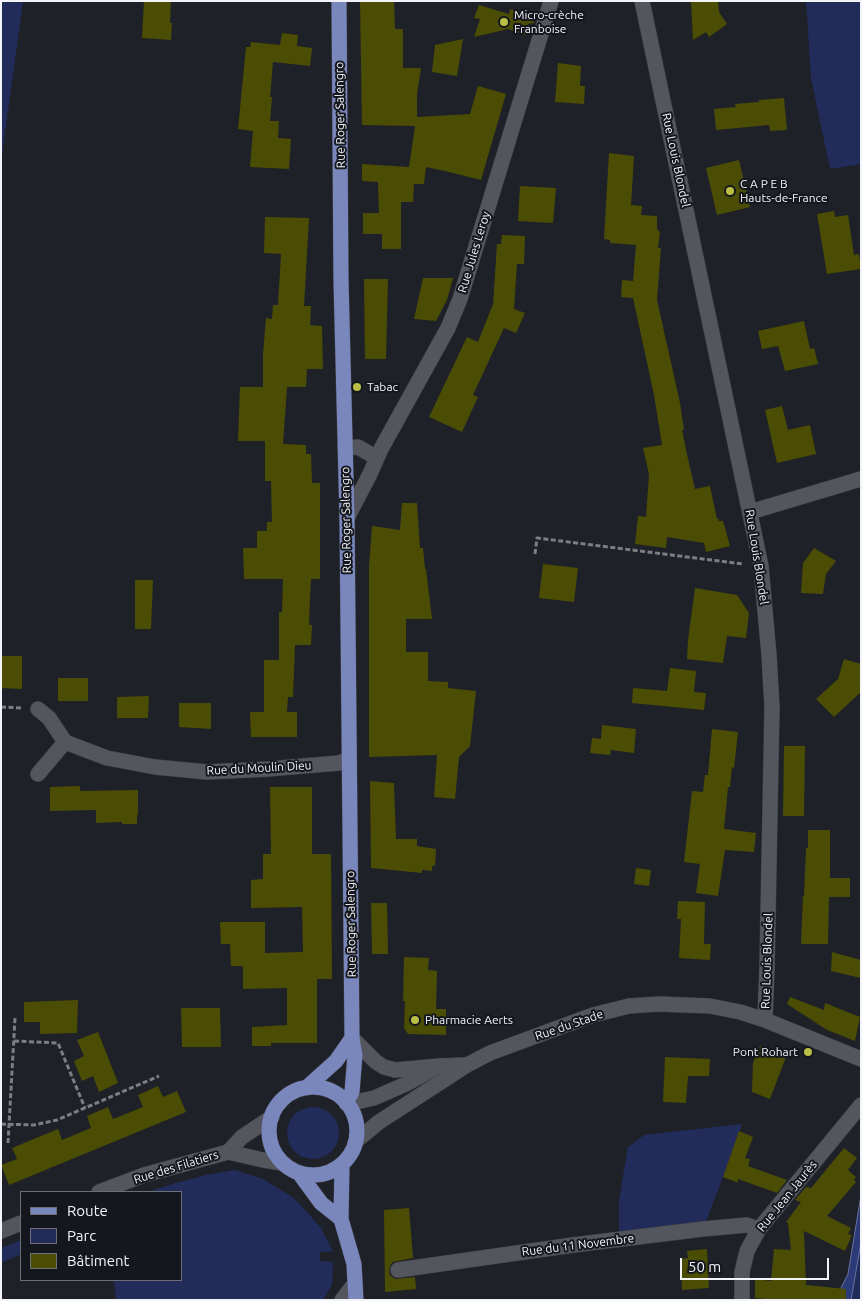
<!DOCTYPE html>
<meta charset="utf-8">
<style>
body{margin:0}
#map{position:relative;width:862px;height:1301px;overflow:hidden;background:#1f2128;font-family:Ubuntu,sans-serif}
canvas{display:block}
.frame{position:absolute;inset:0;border:2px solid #f3f4f9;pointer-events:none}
.legend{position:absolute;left:20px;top:1191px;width:162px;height:90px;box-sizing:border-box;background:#15171e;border:1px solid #6e6f76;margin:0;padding:6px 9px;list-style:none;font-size:15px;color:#f3f4f9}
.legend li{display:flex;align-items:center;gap:10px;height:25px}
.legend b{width:25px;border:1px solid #6e6f76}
.scale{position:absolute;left:680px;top:1258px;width:149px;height:22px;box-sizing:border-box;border:2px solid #f3f4f9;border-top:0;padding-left:6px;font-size:15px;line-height:18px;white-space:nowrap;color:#f3f4f9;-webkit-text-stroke:4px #15171e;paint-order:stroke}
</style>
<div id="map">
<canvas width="862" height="1301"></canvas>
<div class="frame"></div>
<ul class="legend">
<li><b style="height:6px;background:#7987bd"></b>Route</li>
<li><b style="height:14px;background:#222c5b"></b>Parc</li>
<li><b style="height:14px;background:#4b4d04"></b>Bâtiment</li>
</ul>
<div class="scale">50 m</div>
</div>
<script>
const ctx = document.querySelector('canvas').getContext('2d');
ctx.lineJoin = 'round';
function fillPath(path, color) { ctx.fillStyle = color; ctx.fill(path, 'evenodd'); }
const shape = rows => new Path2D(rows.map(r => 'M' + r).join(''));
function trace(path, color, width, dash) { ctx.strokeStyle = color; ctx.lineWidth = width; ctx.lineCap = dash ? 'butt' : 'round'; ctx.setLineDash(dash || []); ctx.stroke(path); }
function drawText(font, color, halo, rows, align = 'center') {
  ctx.font = font + ' Ubuntu,sans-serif'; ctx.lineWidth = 4; ctx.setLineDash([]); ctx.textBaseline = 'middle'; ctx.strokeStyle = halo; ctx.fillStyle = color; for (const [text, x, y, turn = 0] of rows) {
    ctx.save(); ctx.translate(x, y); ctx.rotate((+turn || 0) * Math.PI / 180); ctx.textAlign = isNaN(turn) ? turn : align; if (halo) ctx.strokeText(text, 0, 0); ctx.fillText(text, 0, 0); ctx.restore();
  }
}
const green = shape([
 [1,1,23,1,1,162],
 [806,1,861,1,861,164,830,169,811,78],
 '287 1133a26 26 0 1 1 52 0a26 26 0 1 1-52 0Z',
 [742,1124,723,1177,703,1229,619,1240,619,1200,628,1147,644,1135],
 [235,1170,263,1179,294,1198,321,1228,333,1251,320,1252,320,1261,333,1262,332,1285,323,1300,116,1300,114,1280,181,1280,181,1192,148,1192,172,1184,206,1175],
 [861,1215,861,1300,847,1300],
 [21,1240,21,1254,1,1263,1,1248]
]);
const water = shape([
 [861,1195,861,1242,851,1300,840,1300,841,1288,848,1274,861,1195]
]);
const building = shape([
 [144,1,171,1,170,23,172,23,171,40,142,38],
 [360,1,394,1,395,29,403,29,403,68,421,68,417,94,417,117,470,114,478,86,506,94,481,180,445,171,426,167,424,184,414,184,413,202,401,202,401,249,382,249,382,234,363,234,363,213,379,213,378,182,362,181,362,164,409,167,415,126,362,125],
 [691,1,718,1,719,12,727,24,709,37,706,32,693,40],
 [479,5,509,14,510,9,531,15,530,20,535,22,534,23,528,24,525,35,508,29,474,37,480,19,474,18],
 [282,33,298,35,297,46,312,48,310,66,273,62,270,97,272,97,270,121,279,121,278,138,291,139,289,169,250,167,253,131,238,129,246,47,250,47,251,42,280,45],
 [463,39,457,76,432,72,435,45],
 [558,63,581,66,580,86,585,86,584,104,555,102],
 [784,98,787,130,770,131,769,125,716,130,714,109,736,107,735,104,759,102,759,100],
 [609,153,634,156,631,205,642,206,641,215,657,216,657,229,660,232,658,248,661,248,657,300,680,403,684,430,682,430,688,459,695,489,710,486,717,519,718,518,719,521,723,521,730,546,706,552,704,543,667,537,666,548,635,544,638,516,646,517,649,474,643,448,662,445,654,395,633,298,621,297,622,280,633,281,636,245,610,243,610,240,604,239],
 [739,160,750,207,717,215,706,168],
 [520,186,556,188,553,223,518,221],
 [834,211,835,217,848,215,854,255,859,254,861,269,827,274,817,214],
 [265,217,309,218,304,306,311,306,310,325,322,326,323,369,307,369,306,387,287,387,283,444,306,445,306,454,311,454,312,483,320,483,320,579,311,579,310,597,309,625,312,625,311,645,295,645,293,697,288,697,287,712,297,712,297,737,251,737,250,712,264,712,264,660,279,660,279,612,282,612,283,579,244,579,243,548,257,548,257,531,267,531,267,522,272,522,271,481,265,481,265,441,238,441,240,387,263,387,263,354,266,318,272,319,273,305,278,305,281,254,264,253],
 [502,235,525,236,524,264,517,264,514,309,525,313,516,333,504,328,473,395,478,397,462,432,429,417,467,337,478,342,493,304,497,244,501,244],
 [423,278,453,278,447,300,436,321,414,319],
 [364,279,388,279,386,359,365,359],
 [804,321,810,349,814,348,818,364,785,371,778,346,762,349,758,331],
 [782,406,788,430,810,425,816,454,777,463,765,410],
 [402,503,417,503,420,548,423,548,425,569,426,569,432,619,406,619,406,652,428,652,428,681,448,682,448,688,476,691,470,746,459,757,455,799,434,797,437,755,369,757,369,566,372,526,400,530],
 [814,548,836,561,826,574,823,594,801,593,803,563],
 [543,564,578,568,574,602,539,598],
 [135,580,153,580,151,629,135,629],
 [695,588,737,595,749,613,746,638,727,636,723,663,687,659,688,640],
 [1,656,22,656,22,689,1,688],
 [844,659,861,664,861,692,834,717,816,699,838,679],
 [670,668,696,671,694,692,706,693,704,710,632,703,633,688,667,691],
 [58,678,88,678,88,701,58,701],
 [149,696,148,718,117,718,117,697],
 [179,703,211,703,211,729,179,727],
 [602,725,636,729,634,753,611,750,610,755,590,753,592,738,601,739],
 [712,729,738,732,734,768,732,767,730,787,728,787,724,829,756,833,754,852,725,850,718,896,696,893,700,864,684,862,692,791,703,792,705,775,708,775],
 [784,746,805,746,804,816,783,816],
 [370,781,394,783,396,839,417,839,417,846,436,849,435,866,432,866,432,871,422,870,422,873,371,868],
 [80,786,80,791,138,790,138,815,137,815,137,824,122,824,122,822,96,823,96,810,50,811,50,787],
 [270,787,312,787,312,854,331,854,332,979,317,979,317,1043,271,1043,271,1046,252,1046,252,1027,287,1025,287,988,243,989,243,966,231,966,230,944,221,944,220,922,265,922,265,953,303,952,302,907,251,908,251,880,263,879,263,854,271,854],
 [808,830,830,830,830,878,850,878,850,897,829,897,828,944,801,944,803,896,804,896,806,848,808,848],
 [636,868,651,870,649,886,634,884],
 [678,901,705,902,704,944,711,944,710,960,679,958,681,919,677,919],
 [371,903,387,903,388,954,372,954],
 [832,952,861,960,861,978,831,971],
 [404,957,429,958,428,970,437,971,436,1009,446,1009,446,1035,408,1034,404,1028,405,1001,403,1001],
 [790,997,824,1010,825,1003,860,1017,855,1041,827,1030,787,1004],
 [78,1000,77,1033,40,1034,40,1022,24,1022,24,1002],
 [181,1008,220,1008,221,1047,182,1047],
 [98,1032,118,1083,99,1092,93,1076,82,1081,74,1061,84,1056,77,1040],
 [760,1046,786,1057,770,1099,752,1092,753,1063],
 [665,1057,710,1059,709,1076,688,1076,686,1103,663,1102],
 [158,1086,163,1097,177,1091,186,1112,9,1185,1,1165,17,1159,12,1148,58,1129,62,1140,91,1128,87,1116,108,1107,113,1119,143,1107,138,1095],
 [739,1131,753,1137,745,1158,750,1159,748,1166,787,1180,777,1193,738,1179,738,1182,736,1182,723,1177],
 [844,1148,857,1158,848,1170,856,1177,854,1180,856,1182,827,1216,851,1228,848,1234,852,1235,845,1251,804,1231,806,1285,846,1289,846,1300,776,1300,755,1298,755,1279,771,1281,774,1249,791,1250,788,1223,786,1222,801,1202,795,1200,806,1187,811,1188],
 [409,1208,413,1258,393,1262,390,1266,389,1271,390,1275,395,1279,415,1277,416,1289,385,1292,384,1210],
 [707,1249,709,1288,682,1290,681,1259,688,1258,687,1251]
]);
const path = shape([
 [535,554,537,538,743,564],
 [1,707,22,708],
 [14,1041,58,1043,85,1108],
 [1,1124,34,1125,57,1120,159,1076],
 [8,1143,15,1018]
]);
const minor = shape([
 [642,1,761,566,769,655,772,707,767,968,765,1020],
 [345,448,358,447,377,458],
 [750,512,861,479],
 [347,518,369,476,381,449,448,328,460,299,551,1],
 [38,709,49,718,65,742],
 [38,774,65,742,107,758,155,767,207,772,268,769,339,763,349,759],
 [352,1038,376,1062,384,1067,395,1070,439,1066,465,1065],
 [347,1104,374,1098,406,1084,433,1069],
 [356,1141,379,1122,467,1065,490,1053,593,1015,629,1006,658,1004,710,1006,740,1012,765,1020,861,1059],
 [228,1152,263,1160,282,1163],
 [99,1192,144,1175,228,1152,242,1137,272,1117],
 [1,1231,21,1223],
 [398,1270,573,1245,703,1229,747,1225,759,1229],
 [342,1300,355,1283],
 [742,1300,742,1272,747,1251,759,1229,861,1105]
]);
const major = shape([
 [339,1,341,280,347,518,352,1038,355,1055,352,1092,346,1103],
 '269 1131a44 44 0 1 1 88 0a44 44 0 1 1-88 0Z',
 [306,1088,336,1061,352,1038],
 [342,1165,341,1219,354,1264,356,1300],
 [299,1173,321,1203,341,1219]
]);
const markers = [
 [504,22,5,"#bbc045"],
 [730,191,5,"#bbc045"],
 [357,387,5,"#bbc045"],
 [415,1020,5,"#bbc045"],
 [808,1052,5,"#bbc045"]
];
const poiNames = [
 ["Micro-crèche",514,15],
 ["Franboise",514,29],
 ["C A P E B",740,184],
 ["Hauts-de-France",740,198],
 ["Tabac",367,387],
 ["Pharmacie Aerts",425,1020],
 ["Pont Rohart",798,1052,"right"]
];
const streetNames = [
 ["Rue Roger Salengro",340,115,-91],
 ["Rue Louis Blondel",676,160,78],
 ["Rue Jules Leroy",474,252,-73],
 ["Rue Roger Salengro",346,520,-91],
 ["Rue Louis Blondel",757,557,81],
 ["Rue du Moulin Dieu",259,768,-3],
 ["Rue Roger Salengro",351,924,-91],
 ["Rue Louis Blondel",767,961,-88],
 ["Rue du Stade",569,1025,-19],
 ["Rue des Filatiers",176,1167,-17],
 ["Rue Jean Jaurès",787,1196,-51],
 ["Rue du 11 Novembre",578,1245,-7]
];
fillPath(green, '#222c5b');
fillPath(water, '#2d3a79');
trace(water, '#68729f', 1);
fillPath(building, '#4b4d04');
trace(minor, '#3c3d44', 16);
trace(major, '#3c3d44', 16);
trace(path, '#7d7e84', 3, [5, 2.5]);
trace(minor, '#54565e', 15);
trace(major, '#7987bd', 15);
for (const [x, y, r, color] of markers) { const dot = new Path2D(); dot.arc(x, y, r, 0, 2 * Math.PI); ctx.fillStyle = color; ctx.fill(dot); trace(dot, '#15171e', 2); }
drawText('12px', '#f3f4f9', '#15171e', poiNames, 'left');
drawText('12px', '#f3f4f9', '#15171e', streetNames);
</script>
